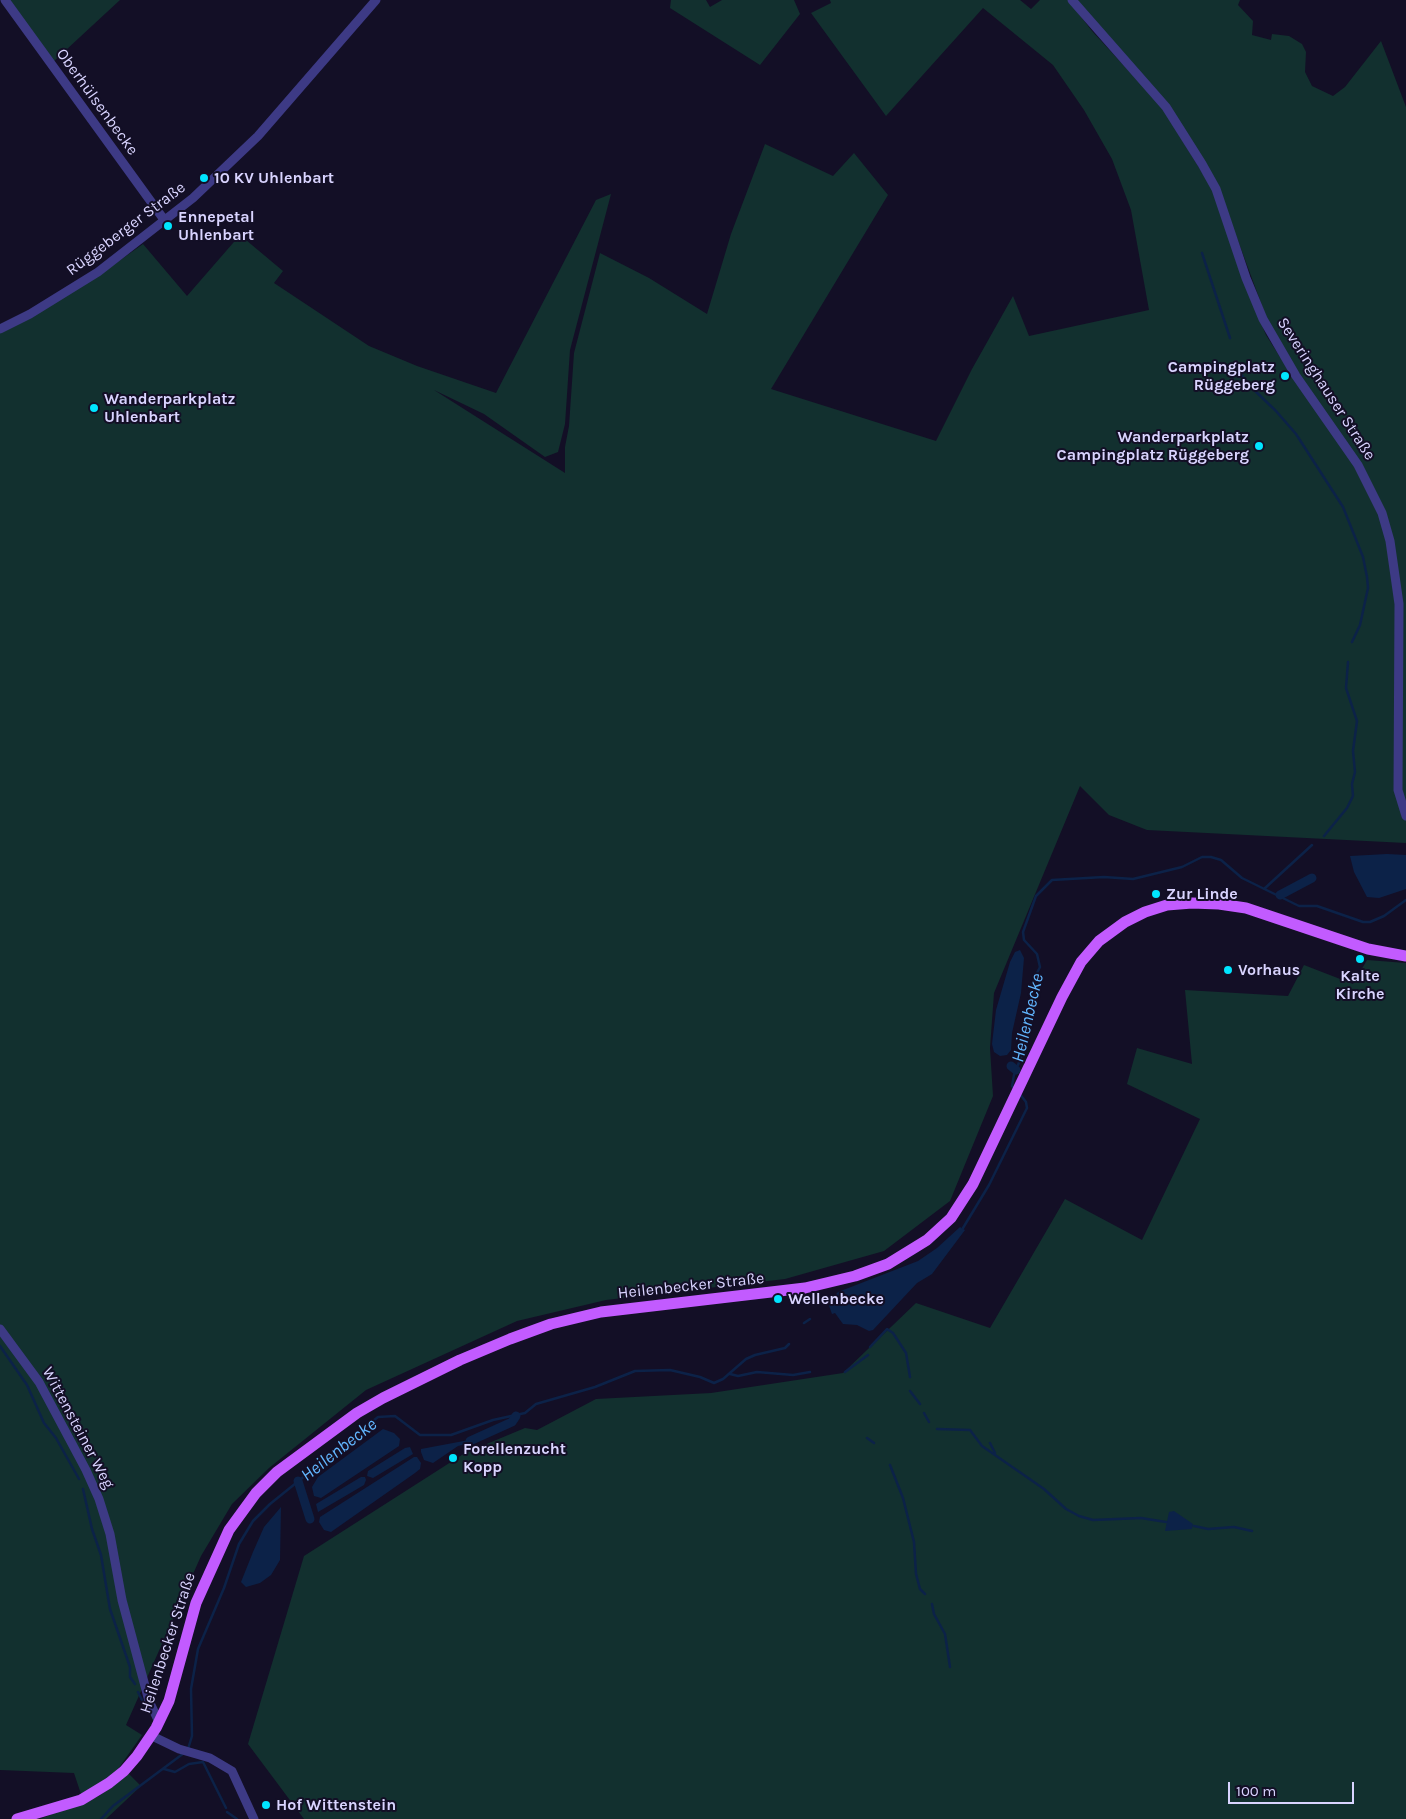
<!DOCTYPE html>
<meta charset="utf-8">
<style>
body{margin:0}
#map{position:relative;width:1406px;height:1819px;overflow:hidden;background:#130f26;font-family:Karla,sans-serif}
canvas{display:block}
.scale{position:absolute;left:1228px;top:1782px;width:126px;height:22px;box-sizing:border-box;border:2px solid #d9d4ff;border-top:0;padding-left:6px;font-size:15px;line-height:18px;white-space:nowrap;color:#d9d4ff;-webkit-text-stroke:4px #130f26;paint-order:stroke}
</style>
<div id="map">
<canvas width="1406" height="1819"></canvas>
<div class="scale">100 m</div>
</div>
<script>
const ctx = document.querySelector('canvas').getContext('2d');
ctx.lineJoin = 'round';
function fillPath(path, color) { ctx.fillStyle = color; ctx.fill(path, 'evenodd'); }
const shape = rows => new Path2D(rows.map(r => 'M' + r).join(''));
function trace(path, color, width, dash) { ctx.strokeStyle = color; ctx.lineWidth = width; ctx.lineCap = dash ? 'butt' : 'round'; ctx.setLineDash(dash || []); ctx.stroke(path); }
function drawText(font, color, halo, rows, align = 'center') {
  ctx.font = font + ' Karla,sans-serif'; ctx.lineWidth = 4; ctx.setLineDash([]); ctx.textBaseline = 'middle'; ctx.strokeStyle = halo; ctx.fillStyle = color; for (const [text, x, y, turn = 0] of rows) {
    ctx.save(); ctx.translate(x, y); ctx.rotate((+turn || 0) * Math.PI / 180); ctx.textAlign = isNaN(turn) ? turn : align; if (halo) ctx.strokeText(text, 0, 0); ctx.fillText(text, 0, 0); ctx.restore();
  }
}
const green = shape([
 [9,0,120,0,53,62],
 [671,0,706,0,710,7,722,0,794,0,800,14,760,65,670,8],
 [830,0,1020,0,1031,9,1040,0,1068,0,1092,31,1161,106,1214,192,1244,283,1266,335,1280,357,1287,356,1267,319,1237,238,1195,147,1076,0,1240,0,1238,5,1253,21,1252,35,1271,40,1272,34,1289,36,1302,44,1306,52,1305,72,1312,86,1333,96,1345,87,1381,41,1406,107,1406,843,1147,830,1109,815,1080,786,994,993,990,1048,993,1096,950,1201,884,1251,785,1279,606,1300,517,1321,366,1390,269,1468,232,1504,201,1556,126,1725,142,1735,116,1772,99,1785,81,1794,74,1773,0,1770,0,333,95,278,143,244,187,296,240,235,283,271,274,283,369,346,417,366,496,393,596,200,611,194,570,350,565,424,558,452,545,457,484,414,434,390,565,473,565,447,569,426,574,353,600,253,649,278,707,314,731,234,765,144,833,176,854,153,888,195,771,389,936,441,972,369,1013,296,1029,336,1149,310,1131,210,1112,159,1084,110,1053,65,983,8,886,116,811,13,831,3],
 [1367,960,1406,963,1406,1819,304,1819,248,1744,304,1556,465,1453,525,1428,537,1430,596,1399,711,1393,843,1373,916,1303,990,1328,1065,1199,1142,1240,1200,1119,1127,1084,1137,1048,1192,1064,1185,990,1288,996,1304,965,1353,984],
 [129,1774,141,1786,106,1819,40,1819,99,1796]
]);
const water = shape([
 [1387,854,1406,855,1406,889,1379,898,1367,897,1354,872,1350,856],
 [1020,950,1024,958,1021,993,1012,1033,1011,1050,1007,1055,1000,1056,994,1052,992,1044,996,1010,1010,962,1015,952],
 [960,1227,965,1230,932,1274,917,1283,873,1330,869,1331,857,1325,843,1324,835,1313,832,1314,828,1303,838,1292,918,1261,937,1248],
 [383,1429,394,1433,400,1439,399,1446,321,1498,314,1496,312,1487,318,1477],
 [469,1440,471,1443,458,1446,433,1463,424,1460,421,1452,421,1449],
 [410,1447,413,1454,373,1478,367,1476,368,1471,405,1448],
 [414,1457,417,1457,421,1463,420,1469,415,1473,331,1532,324,1530,319,1522,320,1517],
 [361,1477,365,1477,366,1480,364,1485,318,1512,316,1504],
 [281,1507,280,1560,271,1575,260,1583,246,1587,241,1582,253,1552,264,1527],
 [1174,1511,1193,1524,1192,1529,1165,1531,1169,1512]
]);
const stream = shape([
 [1202,253,1230,338],
 [1237,369,1250,386,1276,411,1296,434,1343,507,1363,557,1367,577,1368,588,1360,625,1352,642],
 [1324,836,1347,808,1353,796,1352,784,1355,772,1353,751,1357,721,1346,688,1348,662],
 [1264,889,1312,845],
 [1015,1089,1012,1086,1014,1075,1022,1055,1024,1037,1033,1011,1034,979,1040,967,1037,954,1024,940,1023,932,1036,896,1052,880,1104,877,1133,879,1182,867,1202,857,1211,857,1221,860,1242,878,1299,906,1317,906,1363,922,1370,922,1384,916,1406,900],
 [963,1228,989,1185,1027,1108,1026,1102,1019,1093],
 [804,1323,810,1319],
 [0,1346,27,1385,44,1423,56,1438,79,1479],
 [870,1347,887,1329,893,1333,906,1353,910,1377],
 [845,1372,868,1355],
 [730,1374,738,1376,757,1372,793,1375,810,1372],
 [910,1391,920,1404],
 [924,1413,929,1422],
 [937,1429,970,1430,982,1446,1044,1489,1066,1509,1079,1516,1093,1520,1141,1518,1166,1522],
 [867,1438,874,1443],
 [990,1443,995,1453],
 [890,1465,903,1498,914,1542,916,1574,920,1589,925,1594],
 [83,1489,92,1529,101,1555,110,1609,130,1667,130,1677,135,1684],
 [1194,1526,1208,1529,1234,1527,1252,1531],
 [932,1604,934,1614,945,1634,950,1667],
 [138,1692,147,1710],
 [188,1749,192,1736,191,1689,198,1649,224,1588,239,1544,253,1521,270,1504,378,1417,395,1416,420,1435,451,1435,493,1420,525,1413,536,1404,595,1387,635,1371,670,1370,700,1377,714,1383,723,1379,746,1359,755,1355,785,1348,789,1344],
 [164,1769,175,1772,189,1764,203,1762,226,1808],
 [227,1812,237,1819],
 [101,1819,113,1806,184,1753]
]);
const canal = shape([
 [1280,895,1312,878],
 [1011,1066,1016,1070],
 [470,1441,512,1422,516,1416],
 [298,1481,310,1519]
]);
const minor = shape([
 [5,0,165,221],
 [1072,0,1166,107,1202,164,1216,189,1246,278,1263,319,1296,376,1358,465,1382,513,1390,541,1399,604,1398,790,1406,816],
 [0,329,30,314,98,272,193,198,258,136,376,0],
 [0,1329,39,1382,86,1470,99,1499,110,1534,122,1600,149,1701,159,1722],
 [152,1736,179,1749,210,1758,232,1771,254,1819]
]);
const major = shape([
 [17,1819,81,1800,109,1783,124,1771,137,1756,156,1728,169,1701,196,1603,229,1530,256,1493,277,1472,357,1413,383,1398,460,1360,510,1339,551,1324,601,1312,805,1288,855,1276,888,1264,927,1240,951,1218,973,1184,1062,997,1081,962,1099,941,1125,922,1145,912,1167,905,1192,903,1219,904,1246,908,1368,949,1406,956]
]);
const markers = [
 [204,178,5,"#00e5ff"],
 [168,226,5,"#00e5ff"],
 [1285,376,5,"#00e5ff"],
 [94,408,5,"#00e5ff"],
 [1259,446,5,"#00e5ff"],
 [1156,894,5,"#00e5ff"],
 [1360,959,5,"#00e5ff"],
 [1228,970,5,"#00e5ff"],
 [778,1299,5,"#00e5ff"],
 [453,1458,5,"#00e5ff"],
 [266,1805,5,"#00e5ff"]
];
const streetNames = [
 ["Oberhülsenbecke",97,102,54],
 ["Rüggeberger Straße",126,229,-37],
 ["Severinghauser Straße",1326,389,57],
 ["Heilenbecker Straße",691,1286,-6],
 ["Wittensteiner Weg",78,1428,62],
 ["Heilenbecker Straße",168,1643,-72]
];
const poiNames = [
 ["10 KV Uhlenbart",214,178],
 ["Ennepetal",178,217],
 ["Uhlenbart",178,235],
 ["Campingplatz",1275,367,"right"],
 ["Rüggeberg",1275,385,"right"],
 ["Wanderparkplatz",104,399],
 ["Uhlenbart",104,417],
 ["Wanderparkplatz",1249,437,"right"],
 ["Campingplatz Rüggeberg",1249,455,"right"],
 ["Zur Linde",1166,894],
 ["Vorhaus",1238,970],
 ["Kalte",1360,976,"center"],
 ["Kirche",1360,994,"center"],
 ["Wellenbecke",788,1299],
 ["Forellenzucht",463,1449],
 ["Kopp",463,1467],
 ["Hof Wittenstein",276,1805]
];
const waterNames = [
 ["Heilenbecke",1028,1018,-77],
 ["Heilenbecke",339,1450,-38]
];
fillPath(green, '#12302f');
fillPath(water, '#0c2248');
trace(stream, '#0c2248', 2.5);
trace(canal, '#0c2248', 9);
trace(minor, '#3d3a85', 9);
trace(major, '#c25bff', 11);
for (const [x, y, r, color] of markers) { const dot = new Path2D(); dot.arc(x, y, r, 0, 2 * Math.PI); ctx.fillStyle = color; ctx.fill(dot); trace(dot, '#130f26', 2); }
drawText('16px', '#d9d4ff', '#130f26', streetNames);
drawText('bold 16px', '#d9d4ff', '#130f26', poiNames, 'left');
drawText('italic 18px', '#62b6ff', '#130f26', waterNames);
</script>
